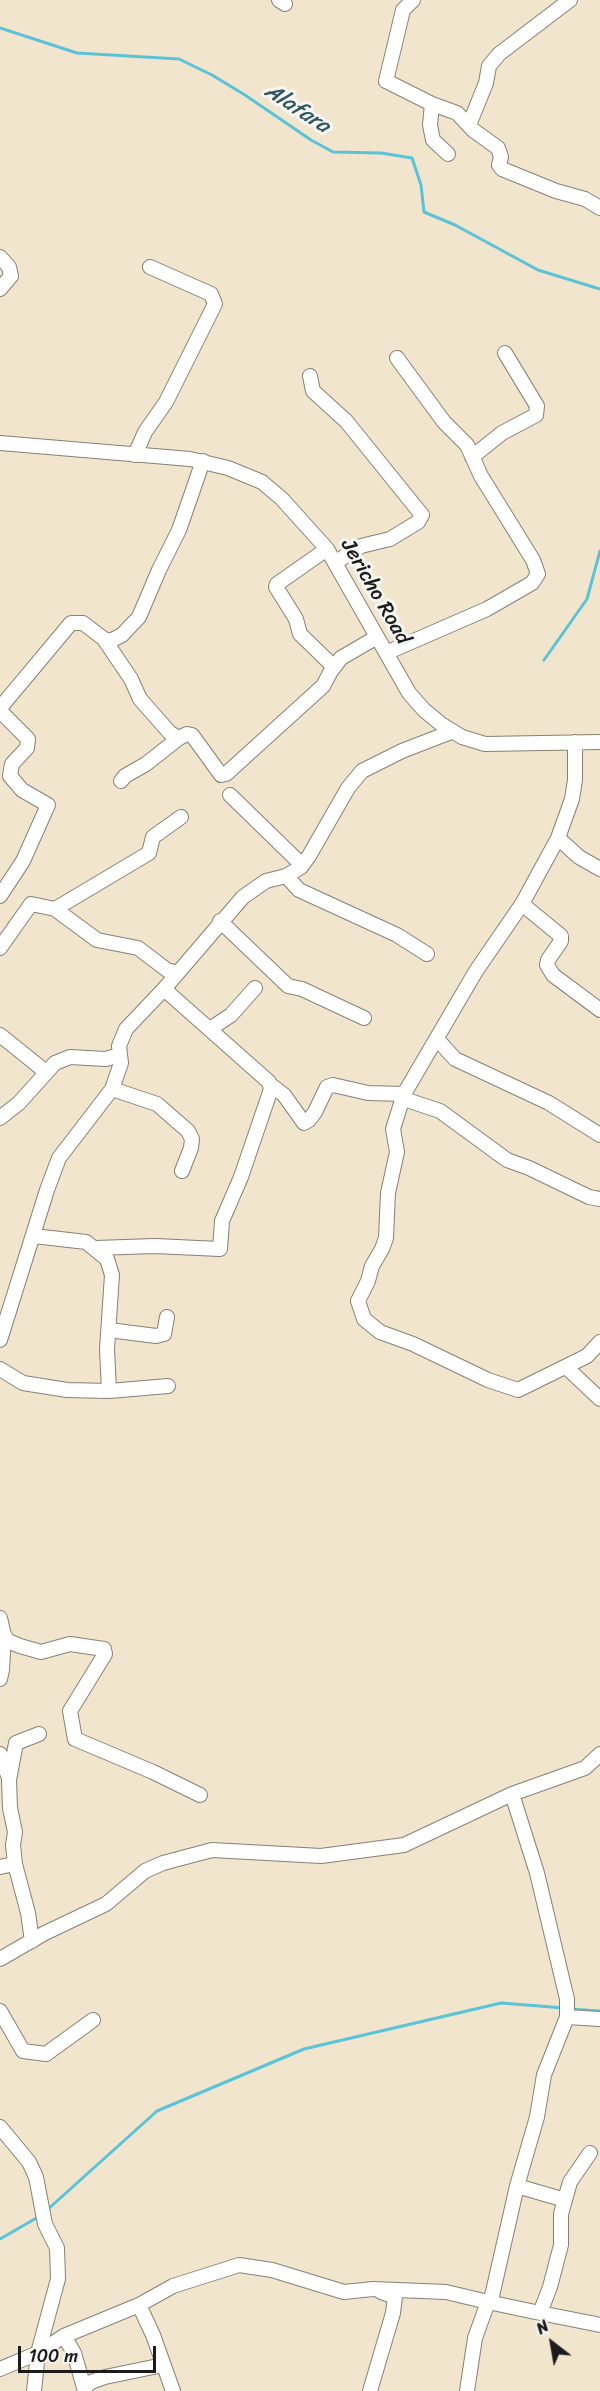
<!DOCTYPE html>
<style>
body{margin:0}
#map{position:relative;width:600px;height:2391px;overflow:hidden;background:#f2e5ce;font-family:Sriracha,sans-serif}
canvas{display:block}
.north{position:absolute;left:522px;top:2313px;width:60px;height:60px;-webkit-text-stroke:4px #f6f6f2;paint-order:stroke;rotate:329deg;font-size:16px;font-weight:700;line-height:24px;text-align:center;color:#1c1c1c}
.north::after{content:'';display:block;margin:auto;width:21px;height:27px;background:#1c1c1c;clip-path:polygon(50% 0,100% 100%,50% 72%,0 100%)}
.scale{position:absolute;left:18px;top:2346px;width:138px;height:27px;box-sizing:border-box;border:3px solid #1c1c1c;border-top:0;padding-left:8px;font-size:18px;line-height:21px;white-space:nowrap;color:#1c1c1c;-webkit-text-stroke:4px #f6f6f2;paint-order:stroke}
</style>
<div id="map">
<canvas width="600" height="2391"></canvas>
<div class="north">N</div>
<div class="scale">100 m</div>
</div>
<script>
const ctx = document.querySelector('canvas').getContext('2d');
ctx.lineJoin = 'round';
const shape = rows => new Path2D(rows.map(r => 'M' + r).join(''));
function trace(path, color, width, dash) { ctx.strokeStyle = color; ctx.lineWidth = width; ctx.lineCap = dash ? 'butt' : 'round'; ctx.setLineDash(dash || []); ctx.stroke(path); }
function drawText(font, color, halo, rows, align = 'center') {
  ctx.font = font + ' Sriracha,sans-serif'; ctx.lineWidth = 6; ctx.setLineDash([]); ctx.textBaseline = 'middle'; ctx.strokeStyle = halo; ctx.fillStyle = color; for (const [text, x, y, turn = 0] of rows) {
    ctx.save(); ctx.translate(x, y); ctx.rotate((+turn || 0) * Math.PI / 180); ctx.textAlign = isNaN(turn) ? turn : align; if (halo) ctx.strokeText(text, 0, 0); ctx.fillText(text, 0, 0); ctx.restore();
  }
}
const stream = shape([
 [0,28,77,53,179,59,212,75,245,95,311,140,333,152,381,153,412,158,421,185,424,212,455,225,538,270,600,289],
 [544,660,587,599,600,551],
 [570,2009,600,2011],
 [47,2210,157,2111,304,2049,501,2003,564,2008],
 [0,2239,40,2216]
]);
const minor = shape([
 [279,0,285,4],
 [413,0,403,10,386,81,432,104,430,125,433,140,448,154],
 [432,104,457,113,473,130,498,148,501,157,499,165,502,169,556,191,585,199,600,208],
 [469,125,486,83,489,66,499,54,570,0],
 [0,257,9,267,11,276,0,289],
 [310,376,313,391,346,421,422,515,418,522,390,539,361,546,336,562],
 [0,443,190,459,228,468,262,482,282,499,327,549,409,693,424,710,441,724,462,737,485,744,600,742],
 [135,455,145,432,166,402,215,304,211,294,150,267],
 [472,457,502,433,536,415,537,406,505,353],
 [327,549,277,584,276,587,296,619,300,634,334,667],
 [104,639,131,679,140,699,170,733,179,738],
 [386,653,487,609,532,583,538,574,533,560,481,476,467,445,444,422,397,358],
 [0,708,71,623,83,623,104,639,110,641,122,635,139,617,159,570,179,530,203,461],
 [0,711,28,739,27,748,12,764,10,776,22,790,48,805,23,861,0,896],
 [575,742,575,780,572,799,558,838,522,904,476,971,404,1094,393,1129,397,1152,388,1193,386,1238,382,1249,372,1266,368,1281,358,1301,364,1319,380,1332,413,1344,488,1380,518,1390,587,1356,600,1342],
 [121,781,125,776,146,764,179,738,187,734,192,735,221,775,226,774,323,686,331,671,341,658,377,637],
 [230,795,302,865],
 [558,838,579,857,600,869],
 [290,874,289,879,299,890,397,935,427,954],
 [522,904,561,936,561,941,548,960,547,965,553,975,600,1010],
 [55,909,149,853,153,837,181,817],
 [220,921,288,986,302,989,364,1018],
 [0,948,31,904,55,909,97,940,138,948,167,970,177,973],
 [210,1029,231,1015,255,988],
 [0,1035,46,1072],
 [437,1039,455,1059,549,1103,600,1135],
 [271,1085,284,1095,304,1123,309,1120,315,1112,327,1087,333,1085,368,1093,404,1094],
 [112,1089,157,1104,188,1131,192,1139,191,1148,182,1171],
 [404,1099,440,1111,507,1160,529,1168,589,1197,600,1199],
 [0,1118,19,1103,55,1063,70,1057,106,1059,119,1055],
 [34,1236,86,1242,107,1259,112,1275,107,1349,109,1391],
 [96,1248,155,1246,220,1249,222,1221,241,1177,271,1089,269,1082,164,989],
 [109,1330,156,1336,164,1334,167,1317],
 [0,1340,47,1190,59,1158,112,1089,121,1063,119,1046,126,1029,164,989,243,897,266,881,286,876,301,867,309,856,348,788,362,771,402,751,451,732],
 [567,1368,600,1399],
 [0,1369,23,1383,67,1390,109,1391,168,1386],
 [0,1618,4,1635,8,1641,20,1646,41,1652,70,1644,104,1649,105,1654,70,1711,75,1739,153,1772,200,1795],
 [0,1679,2,1670,4,1635],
 [0,1754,9,1778],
 [512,1794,537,1873,567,1999,567,2017,544,2075,537,2117,517,2186],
 [0,1867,15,1864],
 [32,1941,28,1913,15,1864,13,1845,15,1832,10,1808,9,1780,16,1743,39,1734],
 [0,1959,45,1933,106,1904,145,1871,163,1863,212,1850,321,1856,404,1845,512,1794,585,1768,600,1754],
 [0,2011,23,2051,46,2054,93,2020],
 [567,2017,600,2019],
 [0,2127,29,2162,36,2177,45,2224,57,2248,58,2279,38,2353,34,2391],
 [590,2153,570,2182,561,2214,561,2245,550,2287,540,2313,600,2325],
 [139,2305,153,2335,173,2391],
 [64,2336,74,2353,85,2391],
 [0,2369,38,2353,64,2336,139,2305,173,2286,239,2265,272,2270,344,2292,373,2289,446,2292,488,2302,492,2296,517,2186,565,2200],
 [85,2387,91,2382,105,2377,163,2365],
 [370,2391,393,2313,395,2297,381,2292],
 [467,2391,475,2338,488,2302,540,2313]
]);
const streetNames = [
 ["Jericho Road",375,592,60]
];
const waterNames = [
 ["Alafara",297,109,33]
];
trace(stream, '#5bc3d7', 3);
trace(minor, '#878075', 16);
trace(minor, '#fff', 14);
drawText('21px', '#1c1c1c', '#f6f6f2', streetNames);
drawText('italic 22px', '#32565d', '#f6f6f2', waterNames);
</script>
